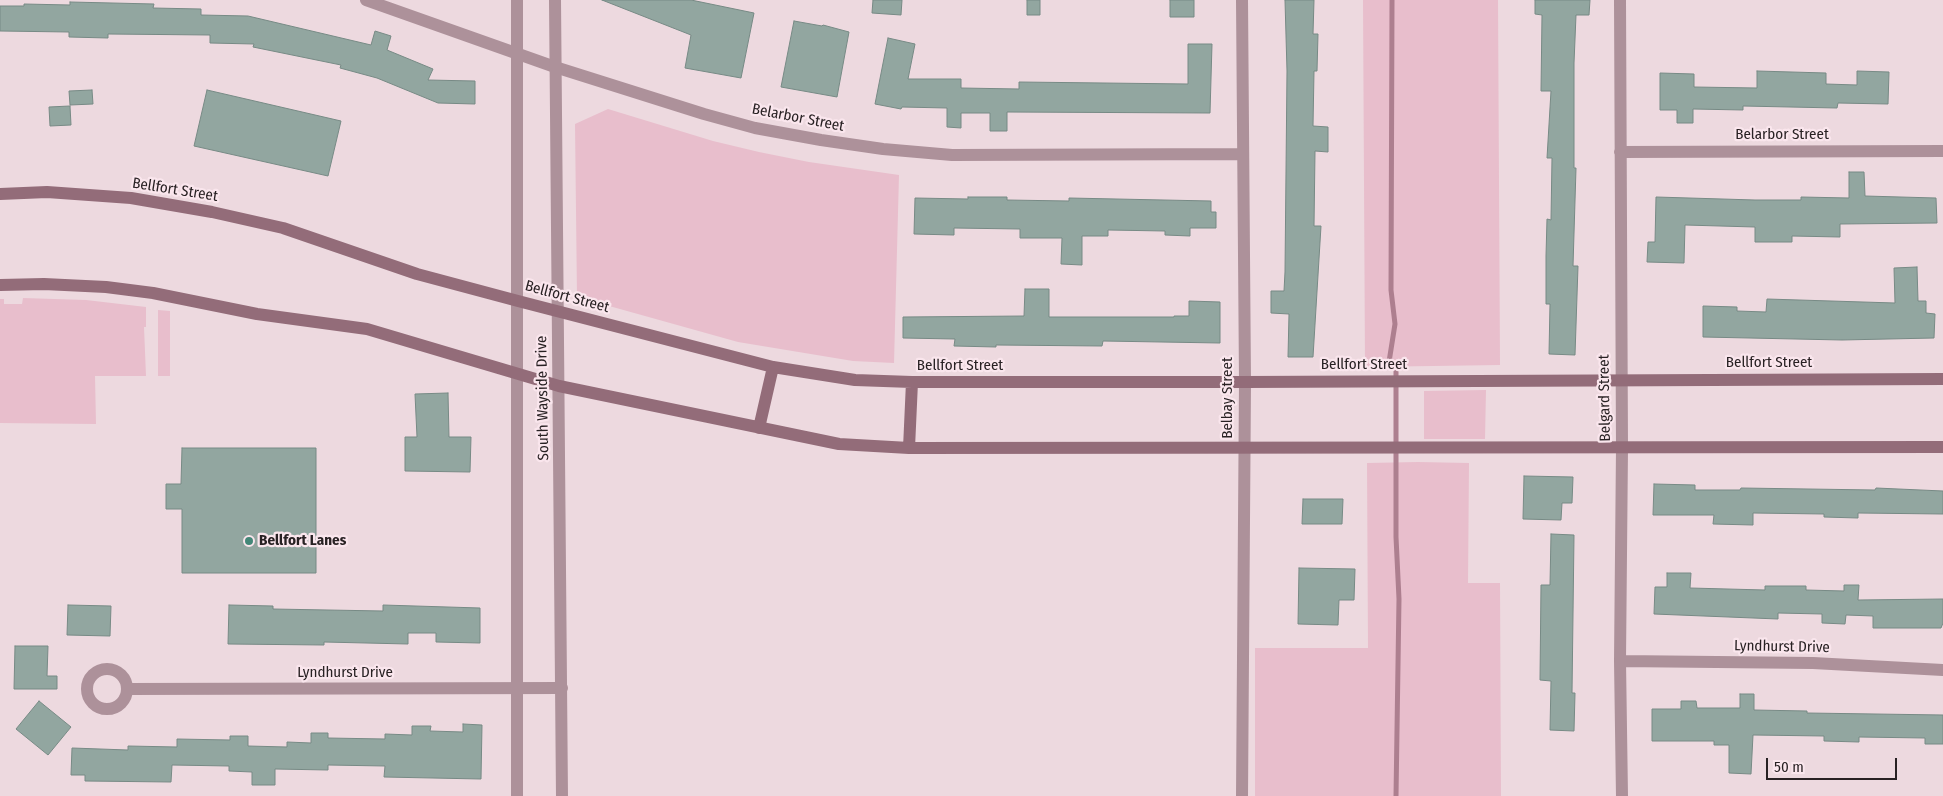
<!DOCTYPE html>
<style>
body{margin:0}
#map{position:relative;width:1943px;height:796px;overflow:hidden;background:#edd9df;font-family:"Fira Sans Condensed",sans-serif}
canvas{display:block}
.scale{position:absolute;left:1766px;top:758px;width:131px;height:22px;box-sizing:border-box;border:2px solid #282123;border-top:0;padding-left:6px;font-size:15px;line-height:18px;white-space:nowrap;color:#282123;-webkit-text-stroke:4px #fae6ed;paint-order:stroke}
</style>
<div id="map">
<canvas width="1943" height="796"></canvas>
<div class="scale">50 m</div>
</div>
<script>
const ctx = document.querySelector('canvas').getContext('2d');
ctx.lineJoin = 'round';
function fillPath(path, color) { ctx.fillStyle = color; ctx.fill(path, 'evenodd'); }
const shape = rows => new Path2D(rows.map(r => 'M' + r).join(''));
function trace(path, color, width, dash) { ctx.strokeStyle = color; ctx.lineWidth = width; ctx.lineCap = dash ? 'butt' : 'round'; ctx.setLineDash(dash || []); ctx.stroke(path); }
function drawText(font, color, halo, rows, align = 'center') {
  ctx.font = font + ' "Fira Sans Condensed",sans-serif'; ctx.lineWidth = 4.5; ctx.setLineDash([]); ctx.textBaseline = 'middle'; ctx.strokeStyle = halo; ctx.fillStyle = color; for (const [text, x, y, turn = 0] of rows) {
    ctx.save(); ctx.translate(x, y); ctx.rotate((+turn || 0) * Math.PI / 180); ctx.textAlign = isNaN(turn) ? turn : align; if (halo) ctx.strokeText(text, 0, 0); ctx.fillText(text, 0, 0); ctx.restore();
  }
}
const green = shape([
 [1363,0,1498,0,1500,365,1365,367],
 [608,109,713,141,759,152,809,162,899,175,894,363,853,361,738,342,577,297,575,124],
 [23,298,86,300,146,307,146,327,144,327,146,376,95,376,96,424,0,423,0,299,4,299,4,304,22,304],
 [158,310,170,311,170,376,158,376],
 [1486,390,1485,439,1424,439,1424,391],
 [1418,462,1469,463,1468,583,1500,583,1501,796,1255,796,1255,648,1368,648,1367,463]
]);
const stream = shape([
 [1392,0,1391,290,1395,324,1389,362,1396,370,1396,537,1399,599,1396,796]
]);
const building = shape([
 [602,0,691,0,754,13,741,78,685,68,691,35,602,0],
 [873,0,902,0,901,15,872,13,873,0],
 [1027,0,1040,0,1040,15,1027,15,1027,0],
 [1170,0,1194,0,1194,17,1170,17,1170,0],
 [1285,0,1314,0,1313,34,1318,34,1317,71,1314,71,1313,126,1328,127,1328,152,1315,151,1314,226,1321,226,1313,357,1288,357,1289,314,1271,313,1271,291,1284,291,1285,272,1287,71,1285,0],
 [1535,0,1590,0,1589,15,1576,15,1574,63,1574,168,1576,168,1573,266,1578,266,1575,355,1549,354,1550,304,1546,304,1546,256,1547,219,1551,220,1552,158,1547,158,1551,91,1541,91,1542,15,1535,14,1535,0],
 [70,2,154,4,153,8,201,9,201,15,248,16,371,45,375,31,391,36,387,50,433,69,428,80,475,81,475,104,438,103,377,78,340,68,341,65,253,47,254,44,210,43,210,35,108,34,108,38,69,37,69,32,0,31,0,6,24,6,24,4,70,5,70,2],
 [794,21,822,26,823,25,849,32,837,97,781,87,794,21],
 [888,38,915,44,908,79,961,79,961,88,1019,89,1019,82,1188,84,1188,44,1212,44,1210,113,1007,112,1007,131,990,131,990,113,961,113,961,128,947,127,947,108,902,107,901,109,875,104,888,38],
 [1757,71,1826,73,1826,84,1857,85,1857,71,1889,72,1888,104,1838,103,1837,108,1743,106,1743,110,1693,109,1693,123,1677,123,1677,110,1660,110,1660,73,1694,74,1694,87,1757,88,1757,71],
 [92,90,93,104,70,105,69,91,92,90],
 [207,90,341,121,328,176,194,146,207,90],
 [70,106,71,125,50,126,49,107,70,106],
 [1849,172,1864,172,1865,196,1936,198,1937,223,1840,224,1840,237,1792,236,1792,242,1755,242,1755,227,1685,225,1684,263,1647,262,1648,242,1655,242,1656,197,1755,200,1801,200,1801,197,1849,198,1849,172],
 [968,197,1007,197,1007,200,1069,201,1069,198,1211,201,1211,212,1216,212,1216,228,1190,228,1190,236,1165,235,1165,231,1108,230,1108,236,1082,236,1082,265,1061,264,1062,238,1020,238,1020,229,954,228,954,235,914,234,915,198,968,199,968,197],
 [1917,267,1918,301,1926,301,1926,313,1935,314,1934,338,1842,340,1703,337,1703,306,1737,307,1737,311,1766,312,1767,299,1895,303,1894,268,1917,267],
 [1025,289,1049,289,1049,317,1174,317,1174,316,1189,316,1189,301,1220,302,1220,343,1103,341,1102,346,996,345,996,347,954,346,955,339,903,338,903,317,1024,316,1025,289],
 [448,393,449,437,471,437,470,472,405,471,405,437,417,437,415,394,448,393],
 [182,448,316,448,316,573,182,573,182,509,166,509,166,484,181,484,182,448],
 [1524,476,1573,477,1572,503,1562,503,1561,520,1523,519,1524,476],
 [1654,484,1695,485,1695,490,1740,490,1741,488,1875,490,1876,488,1943,491,1943,514,1858,513,1858,518,1824,517,1824,514,1753,513,1753,525,1713,524,1714,515,1653,515,1654,484],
 [1303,499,1343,499,1342,524,1302,524,1303,499],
 [1551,534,1574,535,1572,693,1575,693,1574,731,1550,730,1551,681,1540,680,1541,585,1550,585,1551,534],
 [1299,568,1355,569,1354,600,1339,600,1338,625,1298,624,1299,568],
 [1667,573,1691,573,1690,588,1765,590,1765,586,1806,586,1806,590,1844,591,1844,585,1859,585,1858,600,1943,599,1943,623,1941,628,1873,628,1873,616,1846,615,1845,624,1822,623,1822,614,1778,613,1778,619,1654,614,1655,587,1667,587,1667,573],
 [68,605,111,606,110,636,67,635,68,605],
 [229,605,273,606,273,609,383,611,383,605,480,608,480,643,436,642,436,633,408,633,408,644,324,642,324,645,228,644,229,605],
 [15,646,48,646,47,676,57,676,57,689,14,689,15,646],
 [1740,694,1754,694,1754,710,1807,711,1807,713,1943,715,1943,744,1925,744,1925,738,1859,737,1859,742,1824,741,1824,736,1753,735,1751,774,1729,773,1729,745,1714,745,1714,741,1652,741,1652,709,1681,709,1681,701,1696,701,1697,708,1740,708,1740,694],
 [39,701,71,727,48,755,16,729,39,701],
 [463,724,482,725,481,779,384,777,385,766,328,765,328,770,275,769,275,785,252,785,252,772,229,771,229,766,172,765,171,782,85,781,85,775,71,775,72,748,128,750,128,746,177,747,177,739,230,740,230,736,248,736,248,746,287,747,287,742,311,743,311,733,328,733,328,738,385,739,385,734,412,735,412,726,431,726,430,731,463,732,463,724]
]);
const minor = shape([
 [366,0,555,67,704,114,755,128,821,140,883,149,952,155,1243,154],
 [1242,0,1245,382,1242,796],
 [1620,0,1622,448,1620,661,1622,796],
 [1620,152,1943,151],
 [1620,661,1813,663,1943,670],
 '87 689a20 20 0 1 1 40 0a20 20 0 1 1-40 0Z',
 [127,689,562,688]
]);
const tertiary = shape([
 [555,0,562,796],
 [517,796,517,0]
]);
const secondary = shape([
 [0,194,47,192,131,198,212,212,283,228,417,274,518,301,773,367,855,380,912,382,1245,382,1943,379],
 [0,285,44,284,106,287,153,293,257,314,367,329,559,386,839,444,909,448,1943,447],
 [759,428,773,367],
 [909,448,912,382]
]);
const markers = [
 [249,541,5,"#448778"]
];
const streetNames = [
 ["Belarbor Street",798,118,11],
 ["Belarbor Street",1782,135],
 ["Bellfort Street",175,190,9],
 ["Bellfort Street",567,297,15],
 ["Bellfort Street",1769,363],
 ["Bellfort Street",1364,365],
 ["Bellfort Street",960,366],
 ["South Wayside Drive",543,398,-91],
 ["Belbay Street",1228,398,-90],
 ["Belgard Street",1605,398,-91],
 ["Lyndhurst Drive",1782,647,1],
 ["Lyndhurst Drive",345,673]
];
const poiNames = [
 ["Bellfort Lanes",259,541]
];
fillPath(green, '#e8becc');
trace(stream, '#ad7f8f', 5);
fillPath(building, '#92a6a0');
trace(building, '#778a85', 1);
trace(minor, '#ad919a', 12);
trace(tertiary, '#ad919a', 12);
trace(secondary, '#936c79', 12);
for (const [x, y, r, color] of markers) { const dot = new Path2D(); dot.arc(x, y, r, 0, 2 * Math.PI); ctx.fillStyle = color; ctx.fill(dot); trace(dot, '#fae6ed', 2); }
drawText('15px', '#282123', '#fae6ed', streetNames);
drawText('bold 15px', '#282123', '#fae6ed', poiNames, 'left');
</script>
